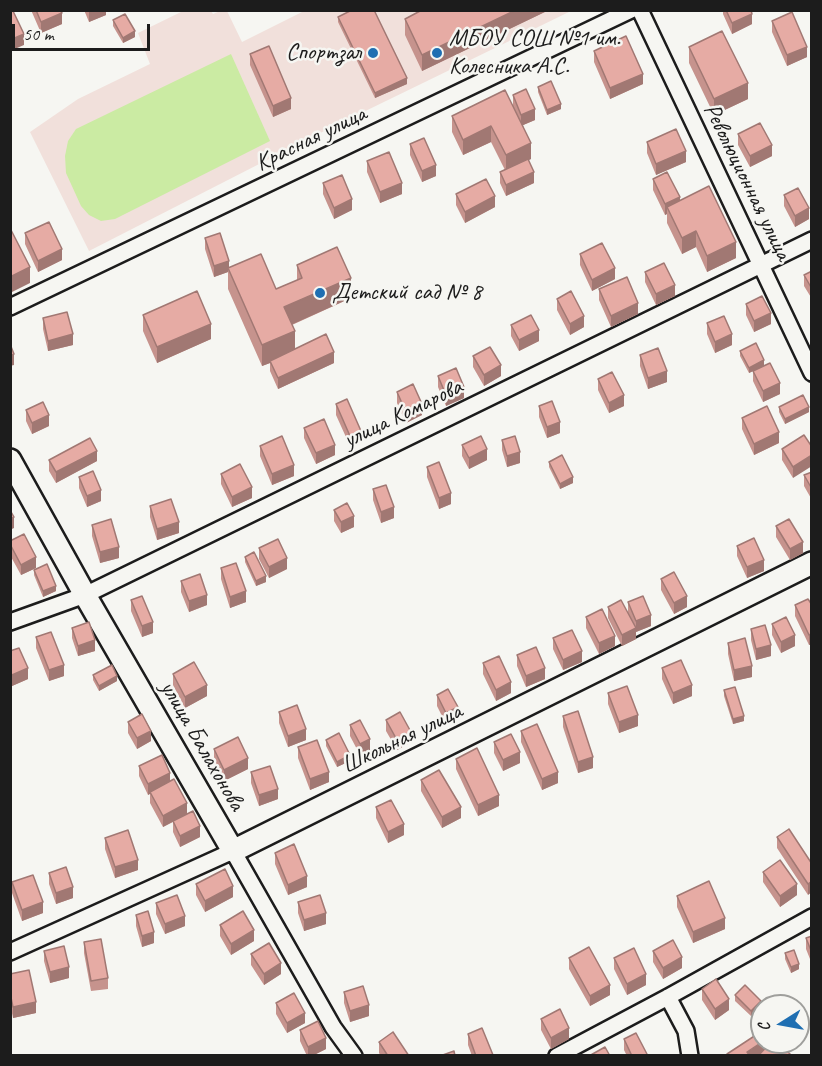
<!DOCTYPE html>
<meta charset="utf-8">
<style>
body{margin:0}
#map{position:relative;width:822px;height:1066px;overflow:hidden;background:#f6f6f2;font-family:Caveat,sans-serif}
canvas{display:block}
.frame{position:absolute;inset:0;border:12px solid #1c1c1c;pointer-events:none}
.north{position:absolute;left:750px;top:994px;width:60px;height:60px;box-sizing:border-box;background:#f6f6f2;border:2px solid #9f9f9c;border-radius:50%;rotate:259deg;font-size:16px;font-weight:700;line-height:24px;text-align:center;color:#1c1c1c}
.north::after{content:'';display:block;margin:auto;width:21px;height:27px;background:#1f6fb2;clip-path:polygon(50% 0,100% 100%,50% 72%,0 100%)}
.scale{position:absolute;left:12px;top:24px;width:138px;height:27px;box-sizing:border-box;border:3px solid #1c1c1c;border-top:0;padding-left:8px;font-size:18px;line-height:21px;white-space:nowrap;color:#1c1c1c;-webkit-text-stroke:4px #f6f6f2;paint-order:stroke}
</style>
<div id="map">
<canvas width="822" height="1066"></canvas>
<div class="frame"></div>
<div class="north">С</div>
<div class="scale">50 m</div>
</div>
<script>
const ctx = document.querySelector('canvas').getContext('2d');
ctx.lineJoin = 'round';
function fillPath(path, color) { ctx.fillStyle = color; ctx.fill(path, 'evenodd'); }
const shape = rows => new Path2D(rows.map(r => 'M' + r).join(''));
function trace(path, color, width, dash) { ctx.strokeStyle = color; ctx.lineWidth = width; ctx.lineCap = dash ? 'butt' : 'round'; ctx.setLineDash(dash || []); ctx.stroke(path); }
function drawText(font, color, halo, rows, align = 'center') {
  ctx.font = font + ' Caveat,sans-serif'; ctx.lineWidth = 5; ctx.setLineDash([]); ctx.textBaseline = 'middle'; ctx.strokeStyle = halo; ctx.fillStyle = color; for (const [text, x, y, turn = 0] of rows) {
    ctx.save(); ctx.translate(x, y); ctx.rotate((+turn || 0) * Math.PI / 180); ctx.textAlign = isNaN(turn) ? turn : align; if (halo) ctx.strokeText(text, 0, 0); ctx.fillText(text, 0, 0); ctx.restore();
  }
}
const built = shape([
 [183,11,211,11,213,14,220,11,227,11,242,42,304,11,571,11,314,136,89,251,30,132,78,99,150,64,138,33]
]);
const green = shape([
 [231,54,270,141,115,219,101,221,89,215,81,206,66,173,65,156,68,141,76,129]
]);
const street = shape([
 [640,10,812,373],
 [10,307,631,10],
 [10,622,85,595,812,240],
 [10,952,233,851,333,1027,354,1056],
 [668,997,686,1031,690,1056],
 [557,1056,668,997,812,917]
]);
const secondary = shape([
 [10,460,85,595,233,851,812,563]
]);
const wall = shape([
 [31,10,60,10,62,24,41,33],
 [84,10,106,10,106,15,89,22],
 [422,10,549,10,422,71,405,35,405,19],
 [723,10,751,10,752,24,732,34,723,14],
 [338,17,407,84,375,98,338,22],
 [113,20,135,37,123,43,113,26],
 [772,21,807,57,787,66,772,32],
 [689,47,748,99,714,115,689,63],
 [594,51,643,84,610,99,594,62],
 [250,54,291,109,273,117,250,65],
 [538,87,561,109,547,115,538,92],
 [513,95,535,120,523,125,531,159,528,160,534,183,506,196,500,183,500,172,505,170,491,142,463,155,452,132,452,116,513,105],
 [738,134,772,156,750,167,738,145],
 [647,142,686,162,656,175,647,153],
 [410,144,436,176,422,182,410,155],
 [367,161,402,194,380,203,367,172],
 [653,179,680,200,736,258,707,272,696,247,682,254,667,223,667,214,665,215,653,190],
 [323,183,352,210,334,219,323,194],
 [456,194,495,207,465,223,456,205],
 [784,195,809,219,795,227,784,206],
 [25,233,62,260,38,272,25,244],
 [205,238,229,268,276,289,297,280,297,265,351,298,292,325,295,349,334,363,278,389,270,371,270,363,262,366,228,289,228,272,214,277,205,249],
 [580,254,615,279,592,291,580,265],
 [812,271,812,299,804,286,804,275],
 [645,272,675,296,656,305,645,282],
 [599,289,638,314,611,327,599,300],
 [557,299,584,327,570,335,557,310],
 [746,304,771,324,754,332,746,315],
 [143,315,211,339,157,363,143,331],
 [43,318,73,345,48,351,43,329],
 [707,323,732,345,715,353,707,334],
 [511,325,539,341,519,351,511,336],
 [740,351,764,366,780,394,763,402,753,381,753,371,749,373,740,356],
 [640,355,667,382,648,389,640,366],
 [473,356,501,376,484,386,473,367],
 [438,376,464,398,446,406,438,387],
 [598,379,624,406,609,413,598,390],
 [397,392,422,415,406,423,397,403],
 [336,404,361,441,350,446,336,415],
 [539,406,560,433,547,438,539,417],
 [779,407,809,412,785,424,779,412],
 [26,410,49,426,32,434,26,421],
 [742,418,779,443,754,455,742,429],
 [304,428,335,455,316,464,304,438],
 [804,435,793,478,782,460,782,449],
 [502,440,520,463,507,467,502,450],
 [462,445,487,460,469,469,462,456],
 [260,446,294,476,272,485,260,456],
 [49,460,97,461,56,483,49,471],
 [549,462,573,483,560,489,549,467],
 [427,467,451,504,439,509,427,477],
 [812,472,812,500,804,486,804,475],
 [221,474,252,498,232,507,221,484],
 [79,477,101,501,87,507,79,488],
 [373,489,394,518,381,523,373,500],
 [150,506,179,533,157,540,150,517],
 [334,510,354,527,341,533,334,521],
 [92,525,119,558,100,563,92,536],
 [776,526,803,553,790,560,776,537],
 [10,541,36,568,21,575,10,555],
 [737,546,764,571,747,578,737,556],
 [259,548,287,569,269,578,259,559],
 [245,557,266,582,256,586,245,562],
 [221,568,246,602,230,608,221,579],
 [34,570,56,591,43,597,34,575],
 [661,579,687,607,674,614,661,590],
 [181,581,207,605,189,612,181,592],
 [131,600,153,633,142,637,131,611],
 [628,602,651,626,636,632,636,630,636,639,622,646,608,618,608,607,628,612],
 [795,605,812,605,812,644,809,645,795,616],
 [586,617,615,646,599,654,586,628],
 [772,624,795,646,781,653,772,635],
 [72,628,95,651,78,656,72,638],
 [751,629,771,656,756,660,751,640],
 [36,637,64,676,49,681,36,648],
 [553,638,582,662,563,670,553,649],
 [728,643,752,677,734,681,728,654],
 [10,651,28,679,12,686,10,682],
 [517,655,545,679,526,687,517,666],
 [483,663,511,693,496,701,483,674],
 [662,668,692,696,673,704,662,679],
 [173,674,207,696,185,708,173,685],
 [93,675,117,681,99,691,93,680],
 [724,690,744,721,733,724,724,696],
 [608,693,638,726,619,733,608,704],
 [437,695,458,718,446,724,437,706],
 [279,712,306,740,288,747,279,723],
 [563,716,593,768,578,773,563,727],
 [386,720,411,742,397,750,386,731],
 [128,722,151,741,137,749,128,733],
 [350,725,370,750,360,755,350,736],
 [521,731,558,783,542,790,521,742],
 [326,740,350,761,337,767,326,746],
 [494,742,520,763,503,771,494,753],
 [298,747,329,782,310,790,298,758],
 [214,749,248,769,224,781,214,760],
 [456,759,499,806,478,816,456,769],
 [139,766,170,781,187,814,200,837,180,847,173,832,173,822,163,827,150,803,150,793,148,795,139,776],
 [251,772,278,799,259,806,251,783],
 [421,780,461,818,442,828,421,791],
 [376,807,404,835,388,843,376,818],
 [777,837,812,864,808,895,777,848],
 [105,838,138,870,115,878,105,849],
 [275,853,307,887,288,895,275,864],
 [763,872,797,895,780,907,763,882],
 [49,873,73,898,56,904,49,884],
 [12,882,43,913,22,921,12,893],
 [196,884,233,897,205,912,196,895],
 [677,896,725,929,693,943,677,907],
 [298,902,326,924,304,931,298,913],
 [156,903,185,926,165,934,156,914],
 [136,915,154,943,142,947,136,926],
 [220,925,254,941,231,955,220,936],
 [812,936,812,964,806,949,806,938],
 [84,942,108,978,108,989,91,991,84,953],
 [44,951,69,978,50,983,44,961],
 [653,951,682,968,663,979,653,962],
 [785,953,799,969,791,973,785,959],
 [251,954,281,974,264,985,251,965],
 [569,958,610,995,590,1006,569,969],
 [614,958,646,985,627,995,614,969],
 [10,974,36,1013,13,1018,10,1004],
 [702,989,729,1010,715,1020,702,1000],
 [344,992,369,1016,350,1022,344,1003],
 [735,995,761,1006,751,1016,735,1001],
 [276,1003,305,1023,287,1033,276,1014],
 [541,1019,569,1039,551,1049,541,1030],
 [300,1030,326,1049,312,1056,307,1056,300,1041],
 [468,1034,493,1056,472,1056,468,1045],
 [624,1039,648,1056,627,1056,624,1050],
 [379,1042,409,1056,381,1056,379,1053]
]);
const shadedWall = shape([
 [91,10,106,10,106,15,89,22,89,12],
 [516,10,549,10,422,71,422,55],
 [62,13,62,24,41,33,41,22],
 [752,14,752,24,732,34,732,23],
 [135,31,135,37,123,43,123,38],
 [24,34,24,45,10,51,10,40],
 [807,47,807,57,787,66,787,55],
 [643,74,643,84,610,99,610,88],
 [407,78,407,84,375,98,375,93],
 [748,83,748,99,714,115,714,99],
 [291,98,291,109,273,117,273,106],
 [561,104,561,109,547,115,547,110],
 [535,109,535,120,521,126,521,115],
 [491,126,491,142,463,155,463,140],
 [531,143,531,159,506,171,506,155],
 [772,145,772,156,750,167,750,156],
 [686,151,686,162,656,175,656,164],
 [436,165,436,176,422,182,422,171],
 [534,172,534,183,506,196,506,185],
 [402,183,402,194,380,203,380,192],
 [495,196,495,207,465,223,465,212],
 [680,197,680,208,667,207,667,214,665,215,665,204],
 [352,199,352,210,334,219,334,208],
 [809,208,809,219,795,227,795,216],
 [696,231,696,247,682,254,682,238],
 [736,242,736,258,707,272,707,256],
 [62,249,62,260,38,272,38,261],
 [229,261,229,270,228,268,228,272,214,277,214,266],
 [30,267,30,283,10,293,10,277],
 [615,268,615,279,592,291,592,280],
 [351,278,351,298,284,328,284,307],
 [675,285,675,296,656,305,656,294],
 [638,303,638,314,611,327,611,316],
 [771,313,771,324,754,332,754,321],
 [584,316,584,327,570,335,570,324],
 [211,324,211,339,157,363,157,347],
 [539,330,539,341,519,351,519,340],
 [295,331,295,352,270,361,270,363,262,366,262,345],
 [73,334,73,345,48,351,48,341],
 [732,334,732,345,715,353,715,342],
 [334,352,334,363,278,389,278,378],
 [14,354,14,365,10,366,10,356],
 [764,360,764,366,749,373,749,368],
 [501,365,501,376,484,386,484,375],
 [667,371,667,382,648,389,648,378],
 [780,383,780,394,763,402,763,391],
 [464,387,464,398,446,406,446,395],
 [624,395,624,406,609,413,609,403],
 [422,404,422,415,406,423,406,412],
 [809,407,809,412,785,424,785,419],
 [49,415,49,426,32,434,32,423],
 [560,422,560,433,547,438,547,427],
 [361,431,361,441,350,446,350,436],
 [779,432,779,443,754,455,754,444],
 [335,445,335,455,316,464,316,453],
 [487,449,487,460,469,469,469,458],
 [97,451,97,461,56,483,56,472],
 [520,452,520,463,507,467,507,456],
 [812,455,812,466,793,478,793,467],
 [294,465,294,476,272,485,272,474],
 [573,477,573,483,560,489,560,484],
 [252,487,252,498,232,507,232,497],
 [101,490,101,501,87,507,87,496],
 [451,493,451,504,439,509,439,498],
 [394,507,394,518,381,523,381,512],
 [354,516,354,527,341,533,341,522],
 [14,517,14,528,10,530,10,519],
 [179,522,179,533,157,540,157,529],
 [803,542,803,553,790,560,790,549],
 [119,547,119,558,100,563,100,552],
 [36,557,36,568,21,575,21,565],
 [287,558,287,569,269,578,269,567],
 [764,560,764,571,747,578,747,567],
 [266,576,266,582,256,586,256,581],
 [56,586,56,591,43,597,43,591],
 [246,591,246,602,230,608,230,597],
 [207,595,207,605,189,612,189,601],
 [687,596,687,607,674,614,674,603],
 [651,615,651,626,636,632,636,621],
 [153,622,153,633,142,637,142,626],
 [636,628,636,639,622,646,622,635],
 [812,633,812,644,809,645,809,635],
 [795,635,795,646,781,653,781,642],
 [615,636,615,646,599,654,599,643],
 [95,640,95,651,78,656,78,646],
 [771,645,771,656,756,660,756,649],
 [582,651,582,662,563,670,563,660],
 [64,665,64,676,49,681,49,670],
 [752,666,752,677,734,681,734,670],
 [28,668,28,679,12,686,12,675],
 [545,668,545,679,526,687,526,676],
 [117,676,117,681,99,691,99,686],
 [511,682,511,693,496,701,496,690],
 [207,685,207,696,185,708,185,697],
 [692,685,692,696,673,704,673,693],
 [458,707,458,718,446,724,446,713],
 [638,715,638,726,619,733,619,722],
 [744,716,744,721,733,724,733,719],
 [306,729,306,740,288,747,288,736],
 [151,731,151,741,137,749,137,738],
 [411,732,411,742,397,750,397,740],
 [370,739,370,750,360,755,360,744],
 [520,752,520,763,503,771,503,760],
 [350,755,350,761,337,767,337,762],
 [593,757,593,768,578,773,578,762],
 [248,758,248,769,224,781,224,770],
 [329,772,329,782,310,790,310,779],
 [558,772,558,783,542,790,542,779],
 [170,773,170,784,148,795,148,784],
 [278,789,278,799,259,806,259,795],
 [499,795,499,806,478,816,478,805],
 [187,803,187,814,163,827,163,816],
 [461,807,461,818,442,828,442,817],
 [404,824,404,835,388,843,388,832],
 [200,826,200,837,180,847,180,836],
 [138,860,138,870,115,878,115,867],
 [307,876,307,887,288,895,288,885],
 [812,881,812,892,808,895,808,884],
 [797,884,797,895,780,907,780,896],
 [233,886,233,897,205,912,205,901],
 [73,887,73,898,56,904,56,893],
 [43,902,43,913,22,921,22,910],
 [326,913,326,924,304,931,304,920],
 [185,916,185,926,165,934,165,924],
 [725,918,725,929,693,943,693,932],
 [254,930,254,941,231,955,231,944],
 [154,932,154,943,142,947,142,936],
 [682,957,682,968,663,979,663,968],
 [281,963,281,974,264,985,264,974],
 [799,964,799,969,791,973,791,967],
 [69,967,69,978,50,983,50,972],
 [646,974,646,985,627,995,627,984],
 [610,985,610,995,590,1006,590,996],
 [729,999,729,1010,715,1020,715,1009],
 [761,1001,761,1006,751,1016,751,1011],
 [36,1002,36,1013,13,1018,13,1007],
 [369,1005,369,1016,350,1022,350,1011],
 [305,1013,305,1023,287,1033,287,1023],
 [569,1028,569,1039,551,1049,551,1038],
 [326,1038,326,1049,312,1056,308,1056,308,1047],
 [762,1042,774,1042,758,1056,747,1056,747,1052]
]);
const building = shape([
 [36,10,60,10,62,13,41,22,36,10],
 [352,10,374,10,407,78,375,93,338,17,352,10],
 [422,10,516,10,422,55,405,19,422,10],
 [726,10,751,10,752,14,732,23,726,10],
 [13,11,24,34,10,40,10,12,13,11],
 [792,12,807,47,787,55,772,21,792,12],
 [125,14,135,31,123,38,113,20,125,14],
 [722,31,748,83,714,99,689,47,722,31],
 [626,36,643,74,610,88,594,51,626,36],
 [269,46,291,98,273,106,250,54,269,46],
 [551,81,561,104,547,110,538,87,551,81],
 [526,89,535,109,521,115,513,95,526,89],
 [505,90,531,143,506,155,491,126,463,140,452,116,505,90],
 [760,123,772,145,750,156,738,134,760,123],
 [676,129,686,151,656,164,647,142,676,129],
 [424,138,436,165,422,171,410,144,424,138],
 [389,152,402,183,380,192,367,161,389,152],
 [528,159,534,172,506,185,500,172,528,159],
 [667,172,680,197,665,204,653,179,667,172],
 [342,175,352,199,334,208,323,183,342,175],
 [486,179,495,196,465,212,456,194,486,179],
 [709,186,736,242,707,256,696,231,682,238,667,207,709,186],
 [798,188,809,208,795,216,784,195,798,188],
 [49,222,62,249,38,261,25,233,49,222],
 [10,228,30,267,10,277,10,228],
 [220,233,229,261,214,266,205,238,220,233],
 [602,243,615,268,592,280,580,254,602,243],
 [337,247,351,278,284,307,295,331,262,345,228,268,261,254,276,289,302,278,297,265,337,247],
 [664,263,675,285,656,294,645,272,664,263],
 [812,271,812,289,804,275,812,271],
 [627,277,638,303,611,316,599,289,627,277],
 [197,291,211,324,157,347,143,315,197,291],
 [571,291,584,316,570,324,557,299,571,291],
 [762,296,771,313,754,321,746,304,762,296],
 [67,312,73,334,48,341,43,318,67,312],
 [531,315,539,330,519,340,511,325,531,315],
 [724,316,732,334,715,342,707,323,724,316],
 [326,334,334,352,278,378,270,361,326,334],
 [756,343,764,360,749,368,740,351,756,343],
 [10,344,14,354,10,356,10,344],
 [490,347,501,365,484,375,473,356,490,347],
 [658,348,667,371,648,378,640,355,658,348],
 [770,363,780,383,763,391,753,371,770,363],
 [456,368,464,387,446,395,438,376,456,368],
 [612,372,624,395,609,403,598,379,612,372],
 [413,384,422,404,406,412,397,392,413,384],
 [803,395,809,407,785,419,779,407,803,395],
 [347,399,361,431,350,436,336,404,347,399],
 [552,401,560,422,547,427,539,406,552,401],
 [43,402,49,415,32,423,26,410,43,402],
 [767,406,779,432,754,444,742,418,767,406],
 [324,419,335,445,316,453,304,428,324,419],
 [804,435,812,447,812,455,793,467,782,449,804,435],
 [282,436,294,465,272,474,260,446,282,436],
 [481,436,487,449,469,458,462,445,481,436],
 [515,436,520,452,507,456,502,440,515,436],
 [90,438,97,451,56,472,49,460,90,438],
 [562,455,573,477,560,484,549,462,562,455],
 [439,462,451,493,439,498,427,467,439,462],
 [240,464,252,487,232,497,221,474,240,464],
 [93,471,101,490,87,496,79,477,93,471],
 [812,472,812,489,804,475,812,472],
 [386,485,394,507,381,512,373,489,386,485],
 [171,499,179,522,157,529,150,506,171,499],
 [347,503,354,516,341,522,334,510,347,503],
 [10,510,14,517,10,519,10,510],
 [111,519,119,547,100,552,92,525,111,519],
 [789,519,803,542,790,549,776,526,789,519],
 [24,534,36,557,21,565,10,544,10,541,24,534],
 [754,538,764,560,747,567,737,546,754,538],
 [278,539,287,558,269,567,259,548,278,539],
 [254,552,266,576,256,581,245,557,254,552],
 [236,563,246,591,230,597,221,568,236,563],
 [47,564,56,586,43,591,34,570,47,564],
 [674,572,687,596,674,603,661,579,674,572],
 [200,574,207,595,189,601,181,581,200,574],
 [142,596,153,622,142,626,131,600,142,596],
 [643,596,651,615,636,621,628,602,643,596],
 [808,599,812,605,812,633,809,635,795,605,808,599],
 [621,600,636,628,622,635,608,607,621,600],
 [602,609,615,636,599,643,586,617,602,609],
 [786,617,795,635,781,642,772,624,786,617],
 [89,622,95,640,78,646,72,628,89,622],
 [765,625,771,645,756,649,751,629,765,625],
 [572,630,582,651,563,660,553,638,572,630],
 [51,632,64,665,49,670,36,637,51,632],
 [745,638,752,666,734,670,728,643,745,638],
 [536,647,545,668,526,676,517,655,536,647],
 [19,648,28,668,12,675,10,671,10,651,19,648],
 [499,656,511,682,496,690,483,663,499,656],
 [681,660,692,685,673,693,662,668,681,660],
 [194,662,207,685,185,697,173,674,194,662],
 [112,665,117,676,99,686,93,675,112,665],
 [627,686,638,715,619,722,608,693,627,686],
 [735,687,744,716,733,719,724,690,735,687],
 [448,689,458,707,446,713,437,695,448,689],
 [297,705,306,729,288,736,279,712,297,705],
 [578,711,593,757,578,762,563,716,578,711],
 [400,712,411,732,397,740,386,720,400,712],
 [142,714,151,731,137,738,128,722,142,714],
 [360,720,370,739,360,744,350,725,360,720],
 [537,724,558,772,542,779,521,731,537,724],
 [339,733,350,755,337,762,326,740,339,733],
 [511,734,520,752,503,760,494,742,511,734],
 [238,737,248,758,224,770,214,749,238,737],
 [317,740,329,772,310,779,298,747,317,740],
 [477,748,499,795,478,805,456,759,477,748],
 [162,755,170,773,148,784,139,766,162,755],
 [270,766,278,789,259,795,251,772,270,766],
 [439,770,461,807,442,817,421,780,439,770],
 [174,779,187,803,163,816,150,792,174,779],
 [391,800,404,824,388,832,376,807,391,800],
 [193,811,200,826,180,836,173,821,193,811],
 [789,829,812,864,812,881,808,884,777,837,789,829],
 [128,830,138,860,115,867,105,838,128,830],
 [294,844,307,876,288,885,275,853,294,844],
 [780,860,797,884,780,896,763,872,780,860],
 [66,867,73,887,56,893,49,873,66,867],
 [225,869,233,886,205,901,196,884,225,869],
 [33,875,43,902,22,910,12,882,33,875],
 [709,881,725,918,693,932,677,896,709,881],
 [177,895,185,916,165,924,156,903,177,895],
 [320,895,326,913,304,920,298,902,320,895],
 [148,911,154,932,142,936,136,915,148,911],
 [243,911,254,930,231,944,220,925,243,911],
 [812,936,812,953,806,938,812,936],
 [101,939,108,978,91,981,84,942,101,939],
 [673,940,682,957,663,968,653,951,673,940],
 [269,943,281,963,264,974,251,954,269,943],
 [64,946,69,967,50,972,44,951,64,946],
 [589,947,610,985,590,996,569,958,589,947],
 [634,948,646,974,627,984,614,958,634,948],
 [794,950,799,964,791,967,785,953,794,950],
 [29,970,36,1002,13,1007,10,993,10,974,29,970],
 [716,979,729,999,715,1009,702,989,716,979],
 [745,985,761,1001,751,1011,735,995,745,985],
 [363,986,369,1005,350,1011,344,992,363,986],
 [294,993,305,1013,287,1023,276,1003,294,993],
 [560,1009,569,1028,551,1038,541,1019,560,1009],
 [318,1021,326,1038,308,1047,300,1030,318,1021],
 [482,1028,493,1055,491,1056,476,1056,468,1034,482,1028],
 [762,1031,762,1042,747,1052,750,1056,728,1056,727,1054,762,1031],
 [393,1032,409,1056,388,1056,379,1042,393,1032],
 [636,1033,648,1056,632,1056,624,1039,636,1033],
 [771,1042,778,1042,792,1056,758,1056,771,1042],
 [605,1047,610,1056,589,1056,605,1047],
 [454,1051,455,1056,440,1056,454,1051]
]);
const markers = [
 [373,53,6,"#1f6fb2"],
 [437,53,6,"#1f6fb2"],
 [320,293,6,"#1f6fb2"]
];
const poiNames = [
 ["МБОУ СОШ №1 им.",449,39],
 ["Колесника А.С.",449,67],
 ["Спортзал",361,53,"right"],
 ["Детский сад № 8",332,293]
];
const streetNames = [
 ["Красная улица",311,139,-26],
 ["Революционная улица",747,182,64],
 ["улица Комарова",403,414,-26],
 ["Школьная улица",402,739,-26],
 ["улица Балахонова",202,746,60]
];
fillPath(built, '#f1e0db');
fillPath(green, '#cbeba3');
trace(street, '#1c1c1c', 20);
trace(secondary, '#1c1c1c', 26);
trace(street, '#f6f6f2', 15);
trace(secondary, '#f6f6f2', 21);
fillPath(wall, '#c6938d');
fillPath(shadedWall, '#a17873');
fillPath(building, '#e6aba4');
trace(building, '#a17873', 1.5);
for (const [x, y, r, color] of markers) { const dot = new Path2D(); dot.arc(x, y, r, 0, 2 * Math.PI); ctx.fillStyle = color; ctx.fill(dot); trace(dot, '#f6f6f2', 2); }
drawText('24px', '#1c1c1c', '#f6f6f2', poiNames, 'left');
drawText('24px', '#1c1c1c', '#f6f6f2', streetNames);
</script>
